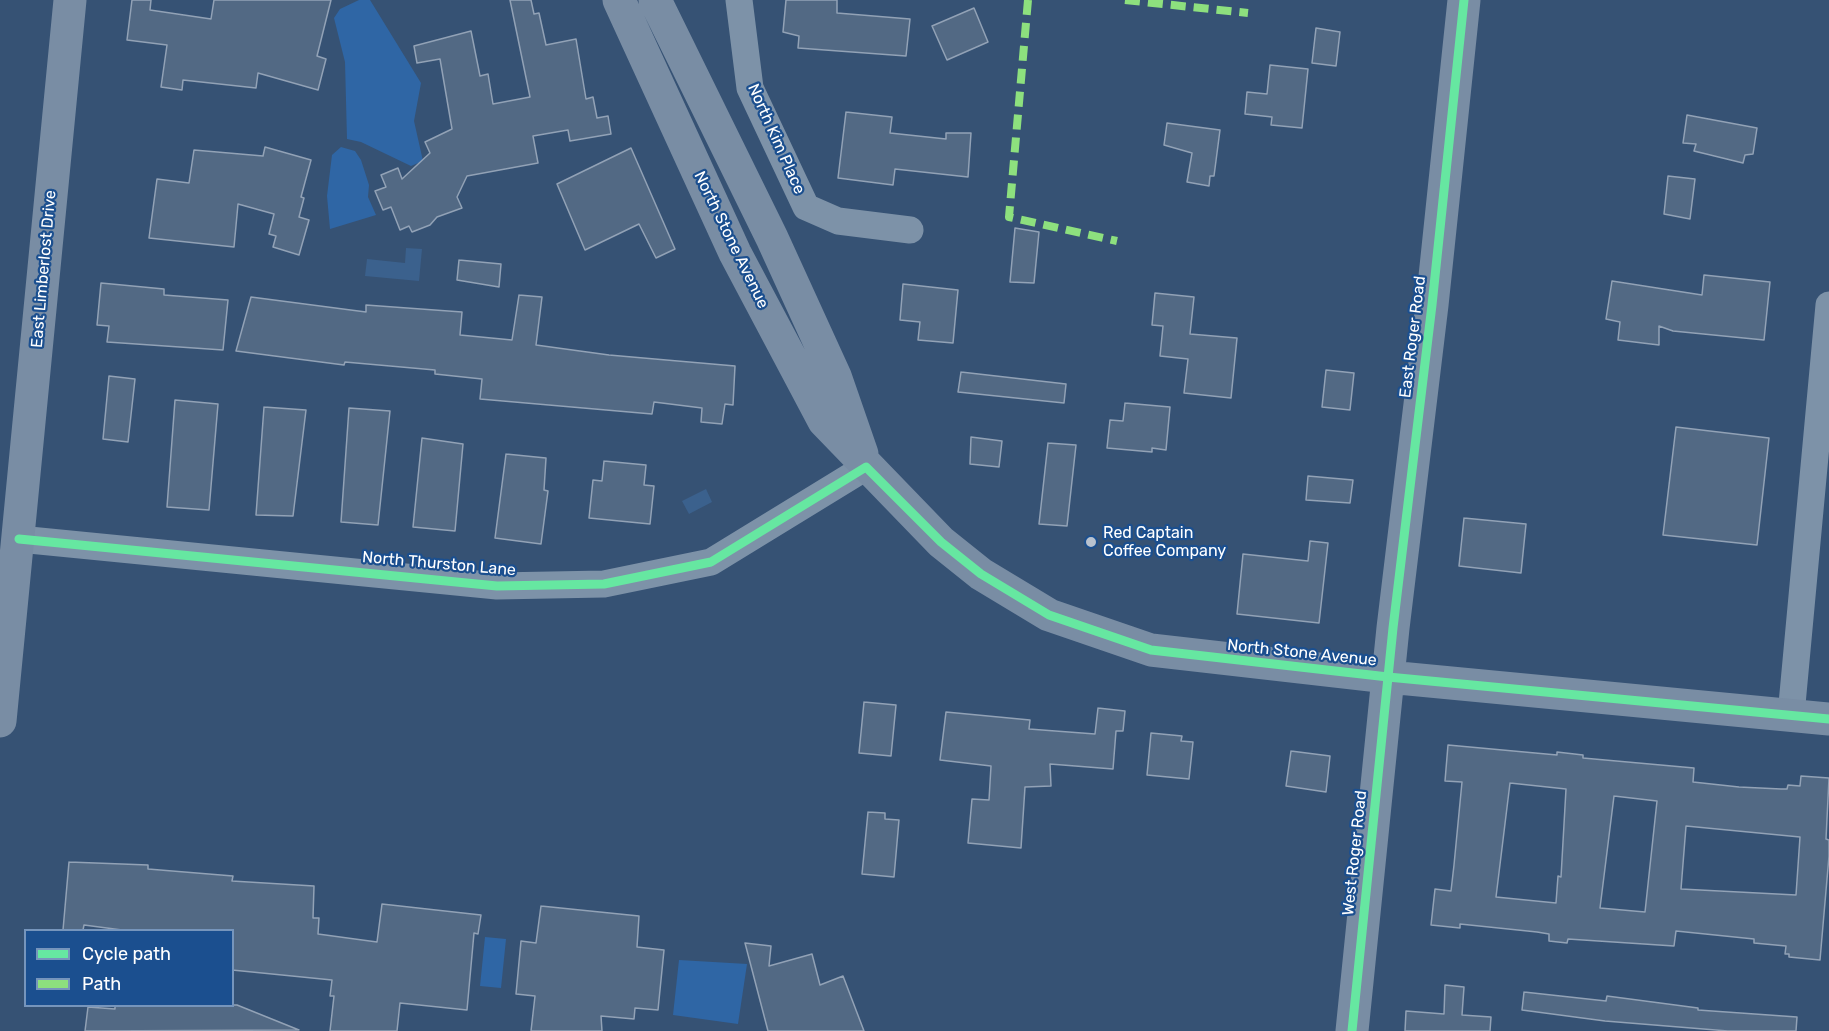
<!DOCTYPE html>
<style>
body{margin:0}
#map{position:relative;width:1829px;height:1031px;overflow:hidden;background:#365274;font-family:Rubik,sans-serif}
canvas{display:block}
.legend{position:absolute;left:24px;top:929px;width:210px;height:78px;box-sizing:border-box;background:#1b4f8f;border:2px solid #7695bc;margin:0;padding:8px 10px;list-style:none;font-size:18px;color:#fff}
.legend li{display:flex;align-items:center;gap:12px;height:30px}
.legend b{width:30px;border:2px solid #7695bc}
</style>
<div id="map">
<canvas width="1829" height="1031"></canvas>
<ul class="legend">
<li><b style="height:8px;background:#66e7a1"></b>Cycle path</li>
<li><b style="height:8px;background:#8de07e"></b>Path</li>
</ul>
</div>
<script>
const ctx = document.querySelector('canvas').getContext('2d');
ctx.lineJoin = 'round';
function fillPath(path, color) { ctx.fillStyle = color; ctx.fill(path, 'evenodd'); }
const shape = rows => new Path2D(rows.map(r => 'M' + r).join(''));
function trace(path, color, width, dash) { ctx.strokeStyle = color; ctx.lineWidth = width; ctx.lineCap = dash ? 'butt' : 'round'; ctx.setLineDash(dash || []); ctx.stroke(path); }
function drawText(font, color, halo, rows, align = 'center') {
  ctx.font = font + ' Rubik,sans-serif'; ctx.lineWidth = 4.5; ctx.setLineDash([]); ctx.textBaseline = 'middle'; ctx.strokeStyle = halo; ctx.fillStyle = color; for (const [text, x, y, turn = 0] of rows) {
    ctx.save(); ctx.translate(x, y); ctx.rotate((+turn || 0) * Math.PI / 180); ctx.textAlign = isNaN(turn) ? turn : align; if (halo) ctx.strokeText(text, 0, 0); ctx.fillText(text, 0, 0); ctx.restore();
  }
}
const green = shape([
 [359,0,370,0,421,83,414,121,423,161,411,166,361,142,347,139,345,62,334,18,340,9],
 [341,147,355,151,361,160,369,185,368,197,376,215,330,229,327,196,332,155],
 [485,937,506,939,501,988,480,986],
 [679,960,747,964,738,1024,673,1015]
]);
const water = shape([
 [406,248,422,249,419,281,365,276,367,259,405,263],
 [706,489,712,502,689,514,682,501]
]);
const building = shape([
 [132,0,151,0,150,10,211,19,214,0,331,0,317,56,326,59,318,90,258,73,256,88,183,80,182,90,161,87,167,45,127,40,132,0],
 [510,0,531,0,534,14,539,13,546,45,576,39,586,99,593,97,597,118,608,116,611,134,570,141,568,130,533,136,538,163,467,176,457,197,462,208,437,217,430,225,412,232,409,226,400,230,391,207,383,210,375,191,386,187,381,175,398,168,402,179,430,153,425,142,452,129,440,59,417,63,414,46,471,31,480,76,488,74,493,104,530,97,510,0],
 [786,0,837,0,837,13,910,19,906,56,798,48,799,36,783,32,786,0],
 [974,8,988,42,947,60,932,26,974,8],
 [1316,28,1340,32,1336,66,1312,63,1316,28],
 [1270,65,1308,69,1302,128,1271,125,1272,117,1245,114,1247,92,1267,94,1270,65],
 [846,112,892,117,890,133,946,139,946,133,971,133,968,177,895,169,893,185,838,178,846,112],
 [1687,115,1757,128,1753,154,1745,155,1743,163,1694,151,1696,144,1683,143,1687,115],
 [1167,123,1220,130,1214,176,1210,176,1209,186,1187,182,1192,153,1164,145,1167,123],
 [265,147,311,160,301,197,304,198,299,217,309,220,299,255,273,247,276,236,269,234,274,214,238,204,234,247,149,238,157,179,189,183,194,150,263,156,265,147],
 [631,148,675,249,656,258,639,224,585,250,557,184,631,148],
 [1668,176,1695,179,1690,219,1664,214,1668,176],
 [1015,228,1039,232,1034,283,1010,282,1015,228],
 [459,260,501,264,499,287,457,280,459,260],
 [1704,275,1770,282,1764,340,1673,331,1659,326,1659,345,1618,340,1620,322,1606,319,1612,281,1702,295,1704,275],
 [101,283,164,289,164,295,228,300,223,350,107,342,109,326,97,325,101,283],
 [903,284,958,290,953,343,918,340,920,322,900,320,903,284],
 [1155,293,1194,297,1190,334,1237,338,1231,398,1184,393,1188,359,1160,356,1163,326,1152,325,1155,293],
 [519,295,542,297,536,345,609,355,735,366,733,405,725,404,722,424,701,422,702,408,654,402,652,414,480,399,482,379,435,374,435,370,345,362,344,365,236,351,251,297,366,312,366,305,462,312,460,335,512,340,519,295],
 [1326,370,1354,373,1350,410,1322,407,1326,370],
 [961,372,1066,384,1064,403,958,392,961,372],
 [109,376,135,379,128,442,103,439,109,376],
 [175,400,218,404,209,510,167,507,175,400],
 [1125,403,1170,407,1166,450,1152,448,1152,452,1107,448,1110,420,1123,421,1125,403],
 [264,407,306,410,293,516,256,515,264,407],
 [349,408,390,411,378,525,341,522,349,408],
 [1676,427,1769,438,1757,545,1663,535,1676,427],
 [971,437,1002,441,999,467,970,464,971,437],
 [422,438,463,444,455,531,413,527,422,438],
 [1048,443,1076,445,1067,526,1039,524,1048,443],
 [506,454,546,458,544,490,548,491,541,544,495,538,506,454],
 [604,461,646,465,644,485,654,486,650,524,589,518,593,480,602,481,604,461],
 [1308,476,1353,480,1350,503,1306,500,1308,476],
 [1464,518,1526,524,1521,573,1459,566,1464,518],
 [1310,541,1328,543,1319,623,1237,614,1243,554,1308,561,1310,541],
 [864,702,896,705,891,756,859,753,864,702],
 [1098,708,1125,711,1123,731,1116,731,1113,769,1050,764,1051,786,1025,787,1021,848,968,843,972,799,989,800,991,766,940,760,946,712,1030,720,1029,729,1095,734,1098,708],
 [1151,733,1182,736,1181,741,1193,742,1189,779,1147,775,1151,733],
 [1448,745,1557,755,1557,752,1583,755,1583,758,1694,768,1693,782,1739,787,1781,789,1787,789,1788,785,1800,786,1801,776,1829,778,1826,839,1829,840,1829,856,1820,960,1789,957,1789,954,1785,954,1786,946,1754,943,1754,939,1676,931,1674,946,1568,939,1567,943,1549,941,1549,934,1537,932,1460,924,1460,928,1431,925,1435,889,1451,891,1454,865,1462,782,1445,781,1448,745],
 [1510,783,1566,789,1561,877,1558,876,1556,903,1496,897,1510,783],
 [1614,796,1657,801,1645,912,1600,908,1614,796],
 [1686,826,1800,837,1796,895,1681,889,1686,826],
 [1291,751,1330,756,1326,792,1286,786,1291,751],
 [868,812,885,813,885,819,899,820,894,877,862,874,868,812],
 [69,862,148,865,148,869,233,876,232,881,314,886,313,918,319,918,318,934,377,942,382,904,481,915,478,934,474,933,467,1010,400,1003,397,1031,330,1031,334,996,330,996,332,980,232,970,232,930,122,930,84,925,83,930,63,930,69,862],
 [541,906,639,916,637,947,664,950,658,1010,635,1008,634,1019,601,1016,602,1031,531,1031,535,996,516,994,521,941,536,943,541,906],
 [745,943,771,946,769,966,812,954,820,985,843,976,864,1031,768,1031,745,943],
 [1445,985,1464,987,1462,1015,1491,1017,1490,1031,1405,1031,1406,1011,1444,1014,1445,985],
 [1524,992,1606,1001,1607,996,1698,1008,1698,1010,1797,1017,1796,1031,1728,1031,1605,1021,1522,1010,1524,992],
 [115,1005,237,1005,299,1030,85,1031,88,1007,115,1009,115,1005]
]);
const street = shape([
 [739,0,750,88,806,207,838,221,910,230],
 [19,539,497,586,604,584,711,562,866,467],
 [1791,715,1829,305]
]);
const secondary = shape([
 [619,0,735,253,824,421,941,542,981,574,1049,615,1151,650,1388,677,1829,719],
 [655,0,772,238,835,376,862,454],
 [0,721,70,0],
 [1352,1031,1393,628,1432,305,1464,0]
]);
const quiet = shape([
 [1028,0,1009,217,1117,241],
 [1125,0,1248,13]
]);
const cycleway = shape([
 [19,539,497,586,604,584,711,562,866,467,941,542,981,574,1049,615,1151,650,1388,677,1829,719],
 [1352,1031,1393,628,1432,305,1464,0]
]);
const markers = [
 [1091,542,6,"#b9c2ce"]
];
const streetNames = [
 ["North Kim Place",776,139,66],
 ["North Stone Avenue",731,240,64],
 ["East Limberlost Drive",44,269,-85],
 ["East Roger Road",1413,337,-83],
 ["North Thurston Lane",439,564,5],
 ["North Stone Avenue",1302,653,6],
 ["West Roger Road",1355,853,-84]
];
const poiNames = [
 ["Red Captain",1103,533],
 ["Coffee Company",1103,551]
];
fillPath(green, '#2f66a5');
fillPath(water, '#3b618d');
fillPath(building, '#526984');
trace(building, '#92a2b6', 1.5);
trace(street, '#7d92a8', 27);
trace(secondary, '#798da4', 33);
trace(quiet, '#8de07e', 8, [15, 8]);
trace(cycleway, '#66e7a1', 9);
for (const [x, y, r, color] of markers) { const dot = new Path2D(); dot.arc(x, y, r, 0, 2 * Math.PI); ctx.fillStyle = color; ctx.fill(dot); trace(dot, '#1b4f8f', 2); }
drawText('16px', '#fff', '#1b4f8f', streetNames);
drawText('16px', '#fff', '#1b4f8f', poiNames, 'left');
</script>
